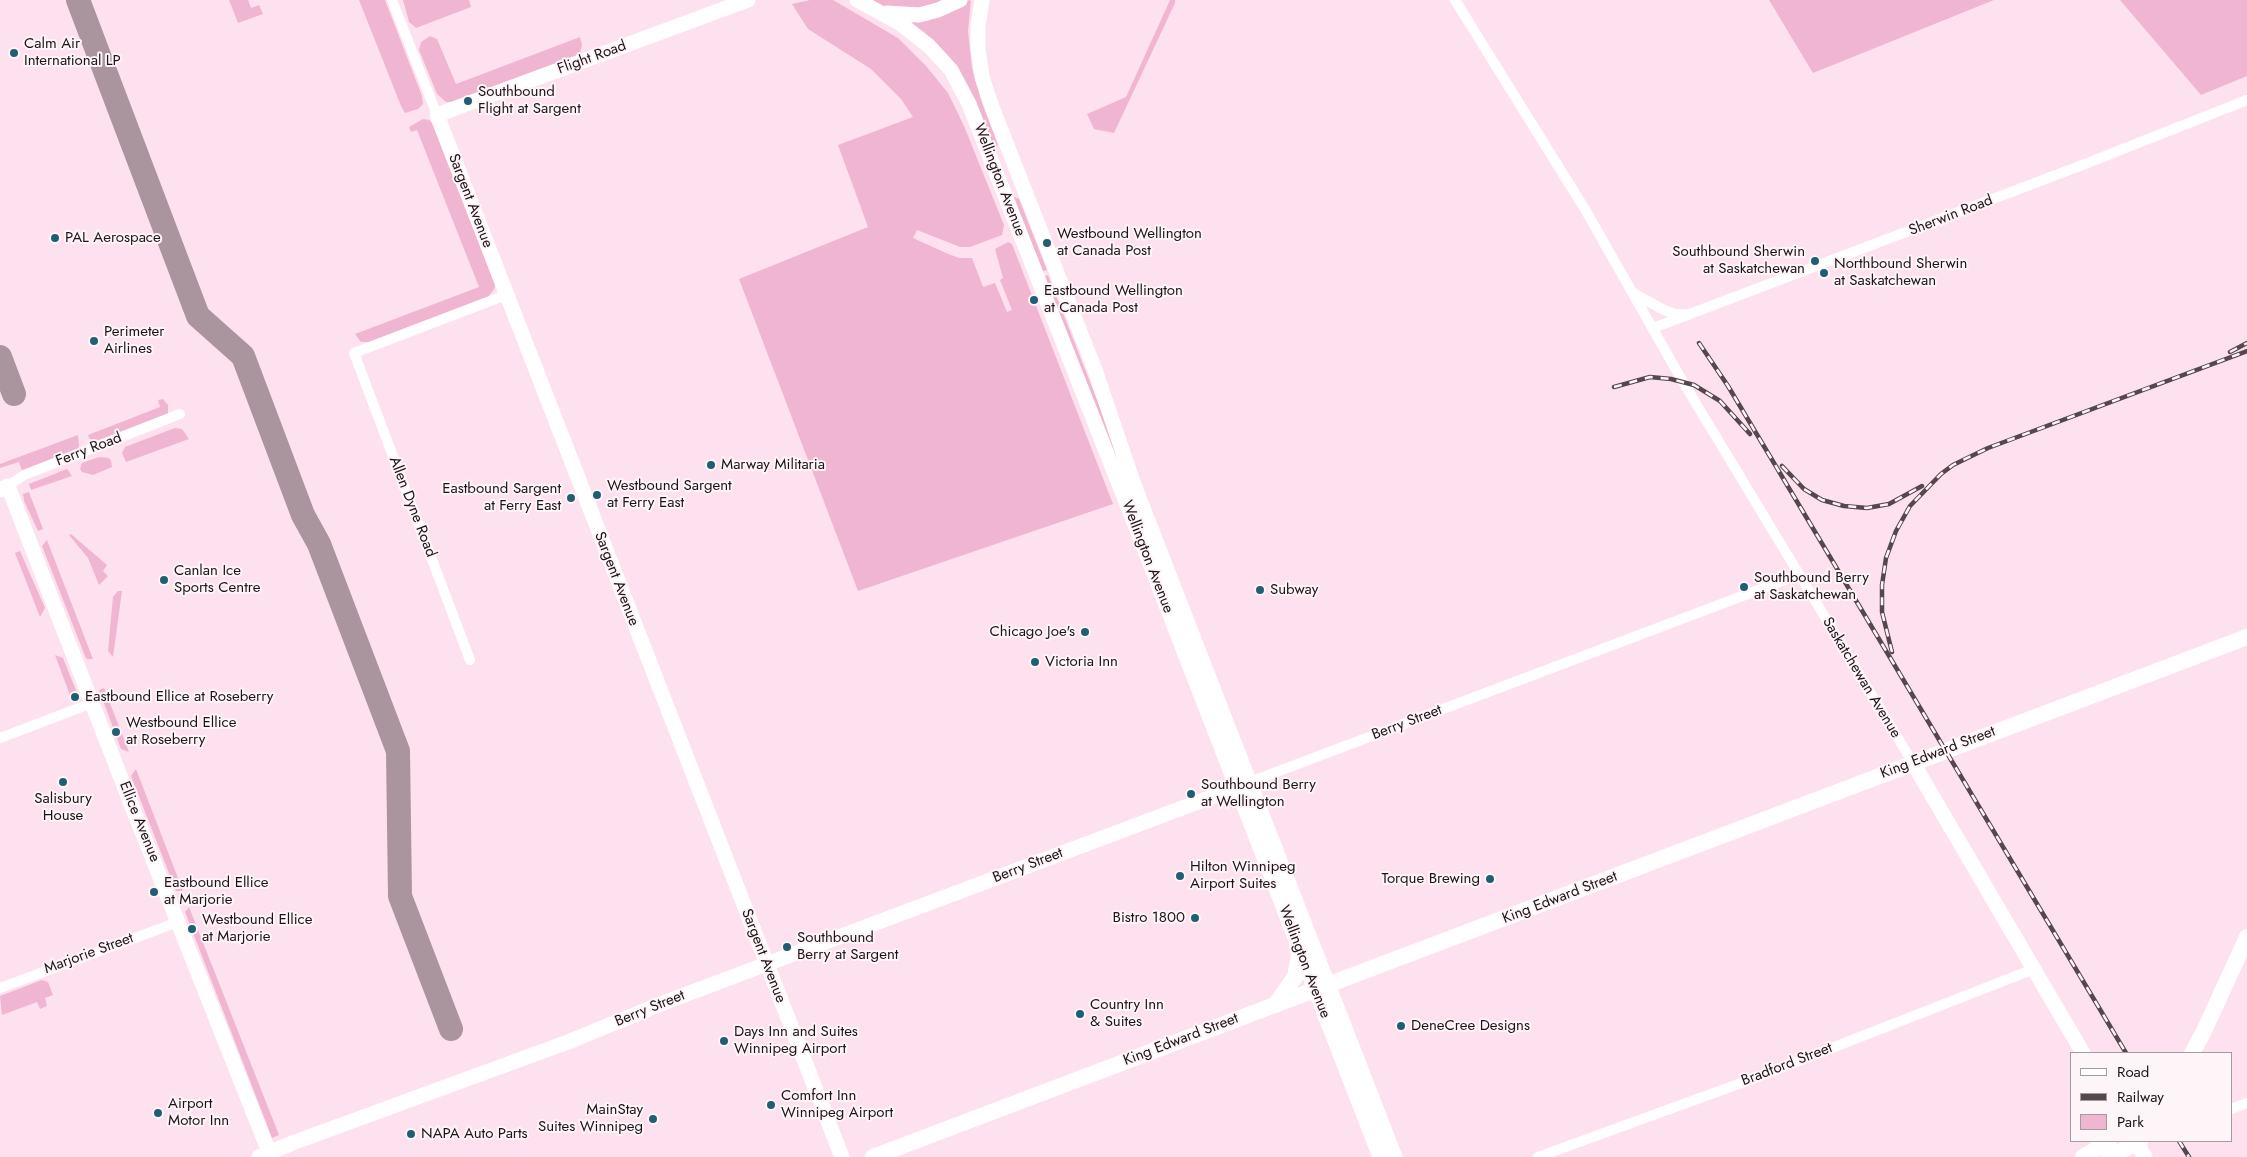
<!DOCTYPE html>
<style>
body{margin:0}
#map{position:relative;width:2247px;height:1157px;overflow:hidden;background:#fee1ee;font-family:Jost,sans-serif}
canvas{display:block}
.legend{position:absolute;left:2070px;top:1052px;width:162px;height:90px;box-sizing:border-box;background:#fdf5f8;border:1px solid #a49b9e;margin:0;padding:6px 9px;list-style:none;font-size:15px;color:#1f1318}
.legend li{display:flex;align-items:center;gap:10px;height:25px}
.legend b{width:25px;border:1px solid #a49b9e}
</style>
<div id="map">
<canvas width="2247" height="1157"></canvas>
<ul class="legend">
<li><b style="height:6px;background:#fff"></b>Road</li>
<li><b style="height:6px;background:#56464d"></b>Railway</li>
<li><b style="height:14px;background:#f0b5d0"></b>Park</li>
</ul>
</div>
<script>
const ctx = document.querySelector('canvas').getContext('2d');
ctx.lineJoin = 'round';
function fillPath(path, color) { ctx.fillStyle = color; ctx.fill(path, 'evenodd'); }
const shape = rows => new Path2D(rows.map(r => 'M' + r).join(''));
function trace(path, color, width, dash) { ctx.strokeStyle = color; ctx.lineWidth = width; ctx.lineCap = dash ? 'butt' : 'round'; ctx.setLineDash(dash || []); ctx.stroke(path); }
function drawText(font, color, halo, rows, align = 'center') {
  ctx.font = font + ' Jost,sans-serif'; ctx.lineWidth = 4; ctx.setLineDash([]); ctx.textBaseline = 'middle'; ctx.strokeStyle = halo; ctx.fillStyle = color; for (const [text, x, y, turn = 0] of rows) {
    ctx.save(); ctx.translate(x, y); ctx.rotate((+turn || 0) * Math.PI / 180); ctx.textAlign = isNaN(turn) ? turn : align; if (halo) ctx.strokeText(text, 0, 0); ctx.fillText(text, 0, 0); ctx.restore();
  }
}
const green = shape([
 [229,0,248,0,251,8,259,5,263,14,238,23],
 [359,0,385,0,422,96,423,104,418,109,405,113,401,106],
 [403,0,469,0,471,7,416,28,409,22],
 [810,0,833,0,898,38,926,66,948,93,964,126,1004,225,1002,235,970,247,960,247,917,230,913,238,946,253,959,258,972,258,983,287,995,283,1007,312,1012,310,1000,280,1003,278,995,249,1008,242,1012,244,1113,504,858,591,739,279,868,227,838,145,913,117,901,99,871,69,808,29,792,4],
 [869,0,951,0,931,8,883,6],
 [968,0,971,1,968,31,972,68,981,100,998,145,996,147,907,21,957,6],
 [1170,0,1175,0,1175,3,1114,133,1094,129,1087,114,1126,97],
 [1769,0,1994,0,1813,73],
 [2120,0,2247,0,2247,76,2201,95],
 [430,36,437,39,456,84,580,37,582,45,580,53,575,56,452,102,446,102,437,94,419,50,421,42],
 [423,119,429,120,433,124,495,284,494,289,488,297,370,342,361,342,355,334,479,287,417,130,411,132,409,127],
 [1012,196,1019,199,1047,270,1041,272],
 [1048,275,1116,448,1123,481,1043,277],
 [163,399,168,405,168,414,95,442,89,438,88,435,160,407,158,400],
 [175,428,182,429,189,439,126,462,122,453,125,447],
 [78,435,79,446,76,451,22,471,19,462,0,468,0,464],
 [99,457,109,458,111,461,112,467,93,475,82,472,80,469,82,463],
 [67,469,72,476,31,490,29,484],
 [29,492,43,529,38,531,24,501,23,494],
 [71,534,107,565,103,571,108,576,99,585,88,558,69,535],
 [47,540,93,659,87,659,85,656,42,546],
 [20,551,45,608,40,617,15,553],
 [118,591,122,591,113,657,108,651,113,597],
 [55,655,63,658,78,695,71,698],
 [104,688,129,752,121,749,99,690],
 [136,769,183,891,176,891,131,776],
 [189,907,279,1135,272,1138,185,912],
 [42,980,48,982,53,995,45,998,47,1006,40,1009,37,1002,2,1015,0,996]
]);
const taxiway = shape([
 [78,0,198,316,243,356,303,515,319,544,398,751,400,896,451,1029],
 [0,357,14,394]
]);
const street = shape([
 [392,0,437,115],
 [1455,0,1586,211,1683,382,1913,763],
 [1633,293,1664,310,1676,314,1686,314],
 [1653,328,2085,164,2247,100],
 [8,486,24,475,180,414],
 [470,660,354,353,506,295],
 [0,738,92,703],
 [1250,782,1798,575],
 [0,988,178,922],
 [2231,1109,2247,1103],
 [1538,1157,1755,1078,2034,969]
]);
const secondary = shape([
 [748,0,437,115,842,1157],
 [857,0,901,24,929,46,951,70,969,104,1130,512,1380,1157],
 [982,0,978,26,978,48,982,77,992,107,1095,370,1133,482,1395,1157],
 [887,13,919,15,938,10,960,0],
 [0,490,8,486,131,804,271,1157],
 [1913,763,2083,1053],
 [2135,1141,2145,1157],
 [259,1157,295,1142,568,1042,663,1003,1246,784]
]);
const primary = shape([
 [1275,1005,1295,977,1299,956,1297,944],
 [2192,1053,2204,1031,2247,937],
 [873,1157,2247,637],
 [2083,1157,2109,1141],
 [2109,1157,2140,1141]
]);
const rail = shape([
 [1699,343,1728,386,2126,1053],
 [2230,352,2247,343],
 [1614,387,1650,377,1671,379,1694,385,1720,401,1750,434],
 [1782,466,1804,489,1822,500,1844,506,1867,508,1889,504,1922,486],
 [1892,652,1882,612,1882,585,1886,558,1896,531,1910,506,1941,474,1953,465,1988,448,2247,351],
 [2179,1141,2189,1157]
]);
const markers = [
 [14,53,5,"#205e74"],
 [468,101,5,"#205e74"],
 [55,238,5,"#205e74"],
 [1047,243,5,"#205e74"],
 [1815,261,5,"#205e74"],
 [1824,273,5,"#205e74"],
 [1034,300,5,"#205e74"],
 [94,341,5,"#205e74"],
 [711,465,5,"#205e74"],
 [597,495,5,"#205e74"],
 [571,498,5,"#205e74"],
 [164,580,5,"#205e74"],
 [1744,587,5,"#205e74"],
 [1260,590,5,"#205e74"],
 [1085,632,5,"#205e74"],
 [1035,662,5,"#205e74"],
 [75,697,5,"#205e74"],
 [116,732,5,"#205e74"],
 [63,782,5,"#205e74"],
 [1191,794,5,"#205e74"],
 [1180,876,5,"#205e74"],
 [1490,879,5,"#205e74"],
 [154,892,5,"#205e74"],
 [1195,918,5,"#205e74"],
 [192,929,5,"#205e74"],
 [787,947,5,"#205e74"],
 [1080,1014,5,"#205e74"],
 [1401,1026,5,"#205e74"],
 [724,1041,5,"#205e74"],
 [771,1105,5,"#205e74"],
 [158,1113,5,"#205e74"],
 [653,1119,5,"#205e74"],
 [411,1134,5,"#205e74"]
];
const poiNames = [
 ["Calm Air",24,44],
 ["International LP",24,61],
 ["Southbound",478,92],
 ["Flight at Sargent",478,109],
 ["Westbound Wellington",1057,234],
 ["at Canada Post",1057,251],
 ["PAL Aerospace",65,238],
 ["Southbound Sherwin",1805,252,"right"],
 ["at Saskatchewan",1805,269,"right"],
 ["Northbound Sherwin",1834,264],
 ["at Saskatchewan",1834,281],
 ["Eastbound Wellington",1044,291],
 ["at Canada Post",1044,308],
 ["Perimeter",104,332],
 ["Airlines",104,349],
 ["Marway Militaria",721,465],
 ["Westbound Sargent",607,486],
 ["at Ferry East",607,503],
 ["Eastbound Sargent",561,489,"right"],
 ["at Ferry East",561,506,"right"],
 ["Canlan Ice",174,571],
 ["Sports Centre",174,588],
 ["Southbound Berry",1754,578],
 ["at Saskatchewan",1754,595],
 ["Subway",1270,590],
 ["Chicago Joe's",1075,632,"right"],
 ["Victoria Inn",1045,662],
 ["Eastbound Ellice at Roseberry",85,697],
 ["Westbound Ellice",126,723],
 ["at Roseberry",126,740],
 ["Southbound Berry",1201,785],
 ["at Wellington",1201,802],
 ["Salisbury",63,799,"center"],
 ["House",63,816,"center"],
 ["Hilton Winnipeg",1190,867],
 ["Airport Suites",1190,884],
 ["Torque Brewing",1480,879,"right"],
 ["Eastbound Ellice",164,883],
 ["at Marjorie",164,900],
 ["Bistro 1800",1185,918,"right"],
 ["Westbound Ellice",202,920],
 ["at Marjorie",202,937],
 ["Southbound",797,938],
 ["Berry at Sargent",797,955],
 ["Country Inn",1090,1005],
 ["& Suites",1090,1022],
 ["DeneCree Designs",1411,1026],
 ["Days Inn and Suites",734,1032],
 ["Winnipeg Airport",734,1049],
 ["Comfort Inn",781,1096],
 ["Winnipeg Airport",781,1113],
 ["Airport",168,1104],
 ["Motor Inn",168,1121],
 ["MainStay",643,1110,"right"],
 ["Suites Winnipeg",643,1127,"right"],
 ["NAPA Auto Parts",421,1134]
];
const streetNames = [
 ["Flight Road",592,58,-20],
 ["Wellington Avenue",999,180,69],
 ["Sargent Avenue",470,201,69],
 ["Sherwin Road",1951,216,-21],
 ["Ferry Road",89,450,-21],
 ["Allen Dyne Road",412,507,69],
 ["Wellington Avenue",1147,557,69],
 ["Sargent Avenue",616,579,69],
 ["Saskatchewan Avenue",1861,678,59],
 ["Berry Street",1407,723,-21],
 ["King Edward Street",1938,753,-21],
 ["Ellice Avenue",139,822,68],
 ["Berry Street",1028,866,-21],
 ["King Edward Street",1560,898,-21],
 ["Marjorie Street",89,954,-20],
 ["Sargent Avenue",763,956,69],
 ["Wellington Avenue",1304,962,69],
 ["Berry Street",650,1009,-22],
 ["King Edward Street",1181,1040,-21],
 ["Bradford Street",1787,1065,-21]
];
fillPath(green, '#f0b5d0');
trace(taxiway, '#aa949e', 24);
trace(street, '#fff', 10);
trace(secondary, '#fff', 15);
trace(primary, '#fff', 16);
trace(rail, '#56464d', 4.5);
trace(rail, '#fdf5f8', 2.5, [8]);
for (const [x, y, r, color] of markers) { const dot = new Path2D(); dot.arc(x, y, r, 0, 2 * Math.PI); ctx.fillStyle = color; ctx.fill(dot); trace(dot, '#fdf5f8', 2); }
drawText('15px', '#1f1318', '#fdf5f8', poiNames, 'left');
drawText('15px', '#1f1318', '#fdf5f8', streetNames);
</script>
